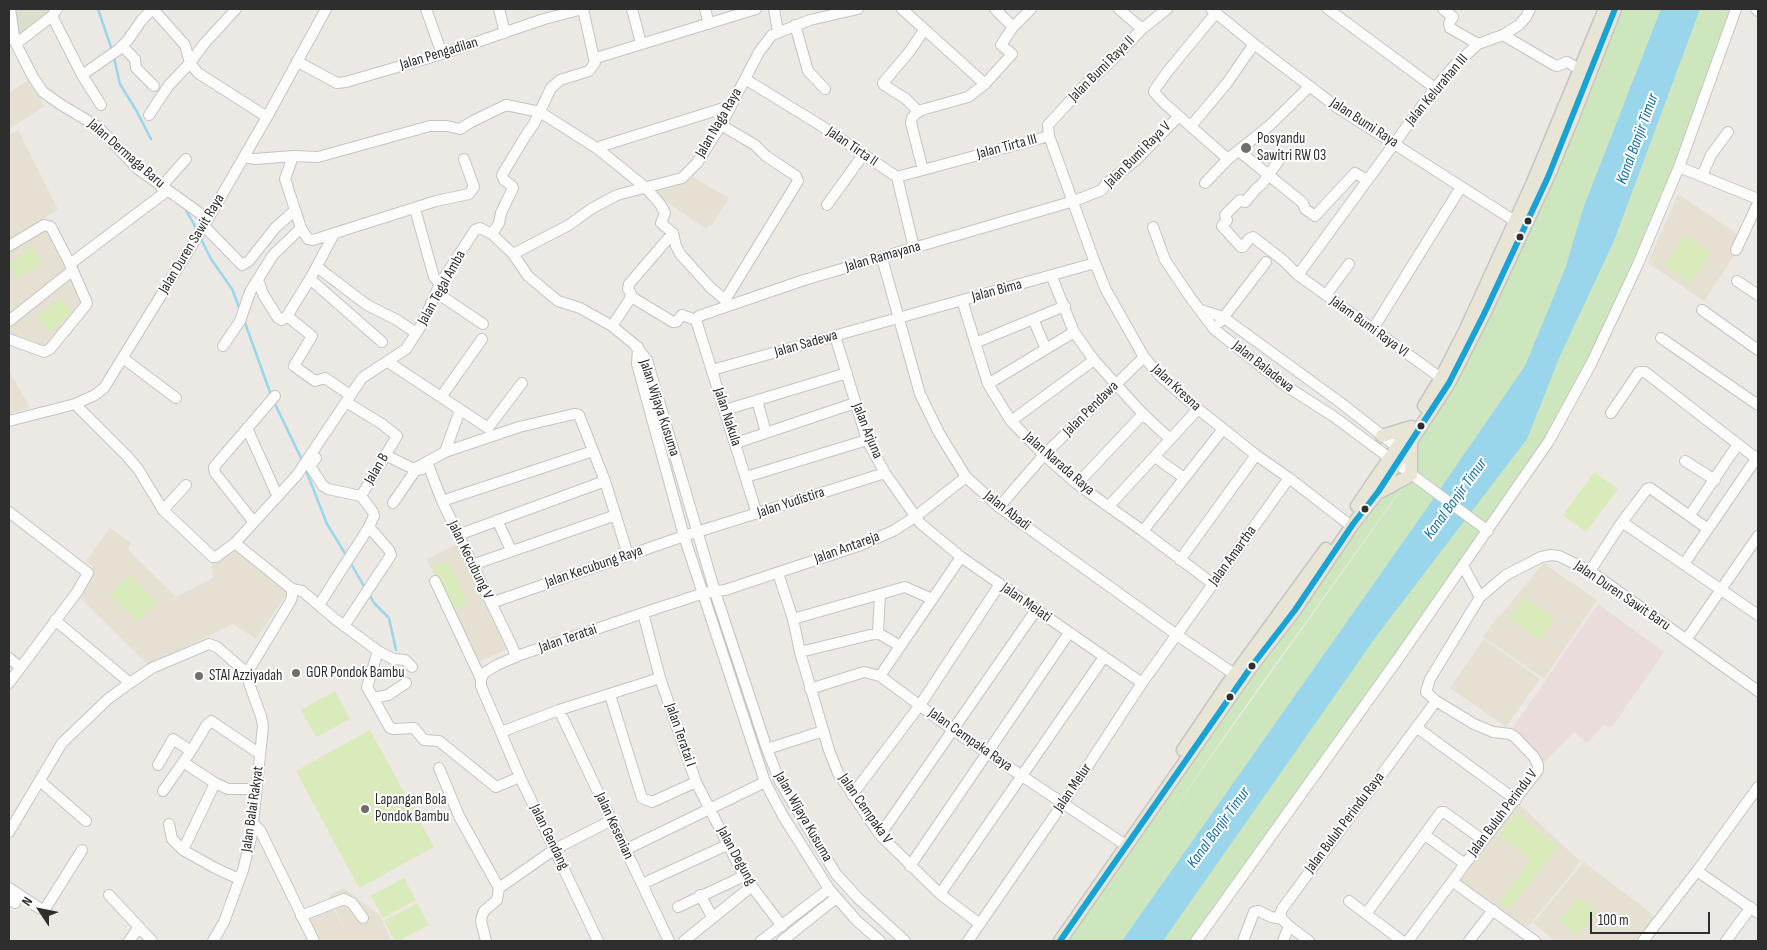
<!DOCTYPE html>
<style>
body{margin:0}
#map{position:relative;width:1767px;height:950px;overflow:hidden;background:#ece8e4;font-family:"Sofia Sans Condensed",sans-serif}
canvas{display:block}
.frame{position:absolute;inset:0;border:10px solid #2e2e2e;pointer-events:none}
.north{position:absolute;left:15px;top:885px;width:50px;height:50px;-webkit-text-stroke:4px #fff;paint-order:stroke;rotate:304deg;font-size:14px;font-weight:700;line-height:20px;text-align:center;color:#2e2e2e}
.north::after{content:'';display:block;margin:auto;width:18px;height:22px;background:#2e2e2e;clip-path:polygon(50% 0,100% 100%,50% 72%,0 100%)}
.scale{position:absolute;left:1590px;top:912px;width:120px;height:22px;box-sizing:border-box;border:2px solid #2e2e2e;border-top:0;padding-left:6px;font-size:15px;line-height:18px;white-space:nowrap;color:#2e2e2e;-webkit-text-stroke:4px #fff;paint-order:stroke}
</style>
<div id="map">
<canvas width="1767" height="950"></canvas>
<div class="frame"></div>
<div class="north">N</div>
<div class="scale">100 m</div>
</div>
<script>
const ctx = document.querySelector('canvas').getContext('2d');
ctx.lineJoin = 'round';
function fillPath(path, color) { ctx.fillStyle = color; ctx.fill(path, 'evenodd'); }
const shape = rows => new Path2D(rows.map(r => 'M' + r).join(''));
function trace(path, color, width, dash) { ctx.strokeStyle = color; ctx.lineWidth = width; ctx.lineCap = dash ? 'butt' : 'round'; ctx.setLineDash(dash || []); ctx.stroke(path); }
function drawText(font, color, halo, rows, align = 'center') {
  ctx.font = font + ' "Sofia Sans Condensed",sans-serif'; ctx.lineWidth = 4; ctx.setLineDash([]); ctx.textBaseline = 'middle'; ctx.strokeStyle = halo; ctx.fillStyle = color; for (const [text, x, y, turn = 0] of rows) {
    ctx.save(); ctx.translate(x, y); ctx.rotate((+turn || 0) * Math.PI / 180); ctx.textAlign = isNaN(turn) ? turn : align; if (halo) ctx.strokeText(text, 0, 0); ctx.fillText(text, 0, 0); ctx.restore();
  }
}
const education = shape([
 [28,80,45,106,9,129,9,93],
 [18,130,58,209,9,243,9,135],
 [689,175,729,198,712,225,710,224,706,229,647,188],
 [1678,194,1745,239,1704,301,1648,263],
 [40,224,72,269,86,308,43,353,9,338,9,245],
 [9,371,30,407,9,414],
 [110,528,131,543,128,550,176,597,213,578,211,560,235,545,287,590,286,595,256,639,233,624,148,665,74,592,93,567,86,561],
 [457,544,508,649,476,663,427,559],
 [1543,563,1597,600,1544,679,1483,637,1497,617,1501,615],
 [1484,639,1540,679,1506,727,1450,688],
 [1519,804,1580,861,1572,873,1526,929,1459,883],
 [1584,862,1656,917,1638,941,1555,941,1533,923],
 [344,888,379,915,392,941,319,941,305,914,330,902,345,930,334,906,330,895]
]);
const medical = shape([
 [1598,604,1664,652,1612,727,1604,725,1587,743,1574,732,1544,762,1510,732]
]);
const green = shape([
 [1615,9,1736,9,1679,167,1564,415,1196,941,1060,941,1404,453],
 [1411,475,1411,476,1164,823,1244,708]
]);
const cemetery = shape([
 [12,9,56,9,16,40]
]);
const pitch = shape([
 [1685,235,1711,252,1690,284,1664,266],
 [32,247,43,262,20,279,9,265],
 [60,298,72,313,50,332,37,317],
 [1594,472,1618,489,1586,532,1563,515],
 [448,561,468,604,453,611,432,568],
 [130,575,157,603,137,622,110,595],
 [1524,597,1555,618,1540,640,1509,618],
 [335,691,350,719,316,737,301,710],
 [370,730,434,847,359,888,296,771],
 [1516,813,1559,847,1509,910,1499,902,1531,860,1499,835],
 [404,878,416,900,383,918,371,896],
 [1578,897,1597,911,1578,935,1559,921],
 [417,903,429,925,398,941,395,941,384,921]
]);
const water = shape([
 [1661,9,1700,9,1614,241,1560,356,1527,439,1378,634,1163,941,1122,941,1420,518,1525,366,1565,269,1584,206]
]);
const stream = shape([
 [98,9,112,50],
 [114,58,120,84,136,110,151,139],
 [185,208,198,232],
 [200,237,211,259,232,289,240,310],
 [244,320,271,395],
 [274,402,302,460],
 [305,468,327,524,346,555],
 [350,562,365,588],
 [369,594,374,603,389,618,396,650]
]);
const minor = shape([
 [10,9,15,42,33,77,43,92,60,104,98,127,138,169,208,219],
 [153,9,185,45,190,63,198,73,267,117],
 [426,9,442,54],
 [499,9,505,33],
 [632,9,641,43],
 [705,9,709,24],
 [774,9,778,32],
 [902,9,985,84],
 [995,9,1013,27],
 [1119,9,1142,29],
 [1211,9,1254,44,1338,108,1521,225],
 [1328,9,1435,88],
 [1443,9,1453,17,1449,23,1450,28,1478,44],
 [1756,9,1758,11],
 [1215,14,1168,71,1155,89,1154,92,1164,103,1228,159,1269,126,1310,86],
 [52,16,82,75],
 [795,25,808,71,825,89],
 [1503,35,1554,65,1557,66,1567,62,1581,70],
 [15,42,21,40,52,16,57,9],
 [122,46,135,59,136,68,154,86],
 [596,58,756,9],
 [298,62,337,83,346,82,442,54,544,19,583,9],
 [745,79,820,125,897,177,914,248],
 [101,105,82,75,118,50,128,40,141,21,152,9],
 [919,112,906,99,884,85,883,83,910,51,924,30],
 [149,115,169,85,190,63,204,44,236,9],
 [721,125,755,145,766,156,796,176,798,181,725,300],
 [1191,126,1227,83,1254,44],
 [1049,136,1048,125,1083,87,1111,61,1142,29,1167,9],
 [598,149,602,146,730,106],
 [1239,151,1303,203,1305,209,1315,216,1355,173,1367,180],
 [293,156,285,179,301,228,308,239,313,240,436,201,469,194,474,187,464,159],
 [244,157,255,159,293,156,318,157,430,126,447,126,460,129,471,122,506,105,540,112,598,149,645,187,660,204,665,213,661,223,673,233,676,246,681,255,710,287,725,300,728,305],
 [1280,159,1262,184,1256,189,1245,202,1240,200,1225,215,1227,220,1222,226,1241,247,1243,247,1249,239,1253,237,1284,261,1298,275,1441,378],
 [1679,167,1758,199],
 [923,170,911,123,912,118,917,112,925,109,968,97,985,84,1012,54,1001,45,1013,27,1031,9],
 [1702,176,1711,155,1728,132],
 [897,177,1049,136,1095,263,1106,290,1144,357,1161,377,1198,409,1256,455,1289,478,1346,522],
 [1205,183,1228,159],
 [161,187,186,159],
 [827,205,863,155],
 [415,209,434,277,440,284],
 [204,226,242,265,249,261,275,228,294,211],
 [1153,227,1165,260,1190,297,1214,329,1286,386,1333,416,1488,531],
 [492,234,499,223,501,213,513,188,512,186,504,180,502,175,526,135,534,124,551,88,560,80,589,71,595,63,583,9],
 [9,246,44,225,48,226,51,227,70,264],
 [1736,250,1758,203],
 [513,254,569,225,591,209,617,195,682,178,697,163,721,125,759,52,772,35,810,20,858,9],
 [882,258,920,394,939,433,966,477,999,507,1177,635,1240,678],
 [317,267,367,305,397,320,416,333],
 [1298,275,1435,88,1454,66,1478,44,1503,35,1519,25,1526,17,1530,9],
 [1052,277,1074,332,1094,360,1143,414,1170,439],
 [310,279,382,342],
 [258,280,263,294,278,318,282,320,287,316,310,279,334,234],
 [1737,281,1758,295],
 [437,293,483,324],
 [1326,295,1349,264],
 [630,296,673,322,676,322,682,315,696,320],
 [962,300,988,384,1011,421,1044,455,1077,484,1143,531,1213,584],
 [1201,310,1223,317,1341,403,1402,451],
 [1702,310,1758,350],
 [287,316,312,336,294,366,315,381,325,378,350,395],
 [1033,319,1046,349],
 [696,320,699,316,804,280,1074,201,1102,190,1106,184,1137,159,1179,116],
 [696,320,757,514],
 [9,321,73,270],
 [1220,322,1266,262],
 [612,326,630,299,631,294,628,289,629,284,673,233],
 [1373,329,1461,187],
 [835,336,867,440,885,473,920,523,961,557,1142,683],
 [1661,338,1758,405],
 [9,339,44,352,50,349,86,305,87,303,70,264,167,191],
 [975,343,1065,306],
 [223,346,240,321,250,292,273,255,301,228],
 [638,347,637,364,684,536,765,782,783,816,829,889,857,921,880,941],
 [123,358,176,398],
 [388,362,488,428,522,383],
 [712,370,1095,263],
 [988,384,1074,332],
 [441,397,482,339],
 [757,400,766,433],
 [75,404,127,456,138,469,163,510,213,557,216,557,235,543,297,475,362,378,406,349,422,324,440,284,475,230,480,228,492,234,513,254,528,276,558,301,580,308,612,326,634,344,647,360,715,592,767,749,780,782,836,874,858,898,905,941],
 [725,410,847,373],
 [1611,413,1639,372,1645,372,1757,459],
 [9,421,75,404,95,395,104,388,208,219,267,117,326,9],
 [1011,421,1094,360],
 [247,428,277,495],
 [736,443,855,403],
 [445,452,460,410],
 [385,455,414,469,445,452,519,427,574,414,579,415,605,481,628,555],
 [1155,457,1184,478],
 [316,458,310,466,323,486,328,489,361,496],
 [1685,461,1715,480],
 [427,462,442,501,512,646,516,657],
 [746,477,867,440],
 [1077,484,1143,414],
 [442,501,593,451],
 [393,503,415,471,422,469],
 [1109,506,1198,409],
 [999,507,1044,455,1144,357],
 [163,510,186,485],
 [9,512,88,573,77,592,9,683],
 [1690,515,1738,444],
 [497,520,511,550],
 [253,521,215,473,214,467,275,396],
 [1622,522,1758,615],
 [1143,531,1223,429],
 [458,535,605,481],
 [235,543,292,589],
 [1180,560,1256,455],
 [1684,564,1758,456],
 [472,565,616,515],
 [1463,566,1480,597],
 [1590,571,1622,522,1647,489,1650,488,1708,529],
 [778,573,793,619,800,652,829,750,838,773,880,835,940,894,980,924],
 [435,581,481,679],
 [292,589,302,591,335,619,378,651,367,687,390,728,393,729,414,728,424,740,439,741,496,787,520,777],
 [491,603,681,537,885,473],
 [319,605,369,527,374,516,373,512,361,496,397,436,382,424,346,402],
 [643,613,660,678,696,782,744,876,782,926],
 [793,619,905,587,932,599],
 [55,620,130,683],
 [344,626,391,555,389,550,369,527],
 [878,633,880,594],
 [1686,640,1758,536],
 [378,651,393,659,405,660,412,667],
 [800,652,878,633,900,646],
 [9,658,20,667],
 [247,673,290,602,292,597,292,589],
 [880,676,961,557],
 [810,689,864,672,880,676,953,730,1121,842],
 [610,695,642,798,652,802,696,782],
 [373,698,388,695,406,683],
 [559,710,669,941],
 [1416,727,1516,800],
 [501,732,559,710,660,678],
 [767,749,823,731],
 [191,751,206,726,211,721,260,754],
 [183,762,215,783,228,789,256,789],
 [158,765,173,739,191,751,163,791],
 [439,768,460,818,499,888],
 [40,781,86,821],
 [852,795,920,705,1000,584],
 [169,824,172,839,183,850,215,868,239,879],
 [253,824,260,830,314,941],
 [9,832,62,743,108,699,130,683,152,668,209,644,217,647,247,673],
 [880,835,1036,610],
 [1425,835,1465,864],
 [183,850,215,783],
 [625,850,765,782],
 [910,866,1069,633],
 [1697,871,1758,913],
 [1453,882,1535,941],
 [642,884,727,845],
 [9,888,39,908,45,909,82,850],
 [940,894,1104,657],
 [109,895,152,941],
 [700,895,713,918],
 [9,899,15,903],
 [1349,901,1402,941],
 [678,907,744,876],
 [1366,914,1441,812,1444,812,1483,840],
 [301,916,344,899,352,903,363,918],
 [129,941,139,927],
 [213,941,224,922,243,870,252,834,263,726,261,716,250,686,247,673],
 [486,941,481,921,482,916,484,911,497,900,499,888,555,849,612,820],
 [598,941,520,777,481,686,481,679,484,673,497,665,520,655,643,613,704,593,725,590,861,545,893,531,915,517,966,477],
 [684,941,752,886],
 [761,941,829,889],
 [782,941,836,898],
 [968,941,1068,796,1142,683,1289,478],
 [1196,941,1400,656,1549,441,1592,362,1638,264,1679,167,1736,9],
 [1243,941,1254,912,1259,911,1271,917,1282,919],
 [1283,941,1289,926],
 [1309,941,1289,926,1282,919,1280,914,1282,909,1436,701],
 [1408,941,1465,864,1538,770,1538,765,1534,757,1515,737,1510,734,1493,732,1474,724,1436,701,1426,692,1430,679,1480,597,1506,575,1541,557,1551,555,1559,556,1590,571,1758,691],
 [1469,941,1493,910],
 [1643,941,1697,871,1758,787],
 [1726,941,1751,907]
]);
const major = shape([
 [1424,406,1441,378,1465,331,1533,182,1605,9],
 [1382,436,1411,427],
 [1382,491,1411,475,1411,441],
 [1357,506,1406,434],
 [1183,750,1227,685,1326,549],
 [1060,941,1251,667,1295,610,1353,524,1378,492,1449,383,1484,314,1548,177,1573,117,1615,9]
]);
const bus1 = shape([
 [1060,941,1251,667,1295,610,1353,524,1378,492,1449,383,1484,314,1548,177,1615,9]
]);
const markers = [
 [1246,148,6,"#706f6e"],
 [1528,221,4.5,"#2e2e2e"],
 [1520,237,4.5,"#2e2e2e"],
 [1421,426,4.5,"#2e2e2e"],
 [1365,509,4.5,"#2e2e2e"],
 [1252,666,4.5,"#2e2e2e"],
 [296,673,5,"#706f6e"],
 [199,676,5,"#706f6e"],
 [1230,697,4.5,"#2e2e2e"],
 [365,809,5,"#706f6e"]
];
const streetNames = [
 ["Jalan Pengadilan",439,54,-17],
 ["Jalan Bumi Raya II",1102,69,-45],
 ["Jalan Kelurahan III",1437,90,-50],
 ["Jalan Naga Raya",719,123,-60],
 ["Jalan Bumi Raya",1364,123,33],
 ["Jalan Tirta II",852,147,34],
 ["Jalan Tirta III",1007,147,-15],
 ["Jalan Dermaga Baru",126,154,41],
 ["Jalan Bumi Raya V",1138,155,-45],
 ["Jalan Duren Sawit Raya",192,244,-59],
 ["Jalan Ramayana",883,257,-16],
 ["Jalan Tegal Amba",442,288,-61],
 ["Jalan Bima",997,291,-15],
 ["Jalam Bumi Raya VI",1369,327,36],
 ["Jalan Sadewa",806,344,-16],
 ["Jalan Baladewa",1263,367,38],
 ["Jalan Kresna",1176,388,43],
 ["Jalan Wijaya Kusuma",659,408,72],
 ["Jalan Pendawa",1091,409,-45],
 ["Jalan Nakula",727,417,72],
 ["Jalan Arjuna",867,431,68],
 ["Jalan Narada Raya",1059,464,41],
 ["Jalan B",377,469,-59],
 ["Jalan Yudistira",791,503,-18],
 ["Jalan Abadi",1007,511,38],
 ["Jalan Antareja",847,548,-20],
 ["Jalan Amartha",1233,556,-54],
 ["Jalan Kecubung V",470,560,64],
 ["Jalan Kecubung Raya",594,567,-19],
 ["Jalan Duren Sawit Baru",1622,596,34],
 ["Jalan Melati",1026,603,35],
 ["Jalan Teratai",568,639,-19],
 ["Jalan Teratai I",680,735,71],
 ["Jalan Cempaka Raya",970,740,35],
 ["Jalan Melur",1073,788,-56],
 ["Jalan Balai Rakyat",253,809,-82],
 ["Jalan Cempaka V",865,809,55],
 ["Jalan Buluh Perindu V",1503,813,-53],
 ["Jalan Wijaya Kusuma",803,817,60],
 ["Jalan Buluh Perindu Raya",1345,823,-53],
 ["Jalan Kesenian",614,826,65],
 ["Jalan Gendang",549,837,64],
 ["Jalan Degung",736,856,61]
];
const poiNames = [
 ["Posyandu",1257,139],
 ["Sawitri RW 03",1257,156],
 ["GOR Pondok Bambu",306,673],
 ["STAI Azziyadah",209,676],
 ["Lapangan Bola",375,800],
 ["Pondok Bambu",375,817]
];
const waterNames = [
 ["Kanal Banjir Timur",1638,139,-70],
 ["Kanal Banjir Timur",1456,499,-54],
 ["Kanal Banjir Timur",1219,828,-54]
];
fillPath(education, '#e6e0d3');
fillPath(medical, '#e9dcdb');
fillPath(green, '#cee6be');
fillPath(cemetery, '#d8e0cc');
fillPath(pitch, '#d9eabb');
fillPath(water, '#99d6ec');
trace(stream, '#99d6ec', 2.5);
trace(minor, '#c5c4c5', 12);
trace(major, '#c6c5c4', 15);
trace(minor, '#fcfcfb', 10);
trace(major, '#e8e4d6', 12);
trace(bus1, '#17a3d5', 6);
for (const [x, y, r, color] of markers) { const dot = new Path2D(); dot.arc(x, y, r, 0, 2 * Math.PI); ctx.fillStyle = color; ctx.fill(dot); trace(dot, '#fff', 2); }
drawText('15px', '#2e2e2e', '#fff', streetNames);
drawText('15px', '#2e2e2e', '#fff', poiNames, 'left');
drawText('italic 16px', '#0d6fa3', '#fff', waterNames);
</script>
